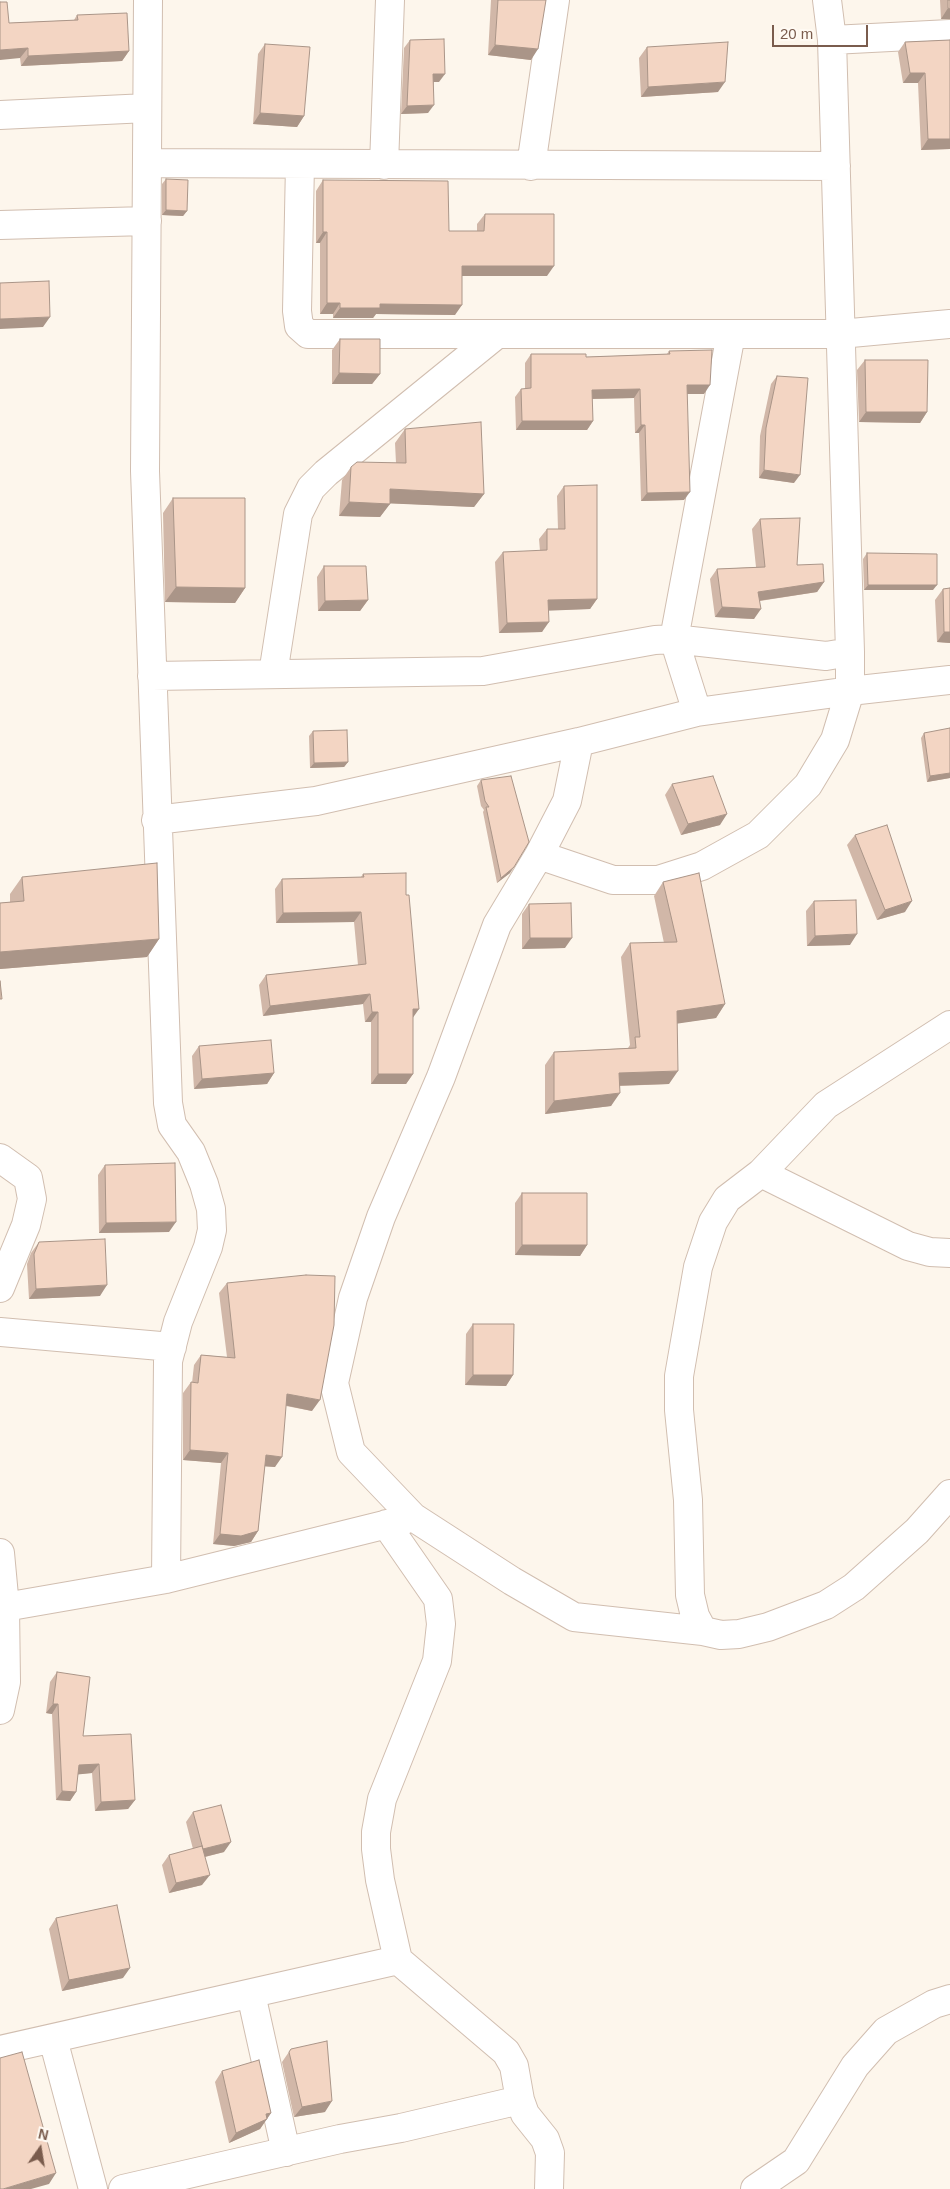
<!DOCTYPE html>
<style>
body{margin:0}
#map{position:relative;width:950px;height:2189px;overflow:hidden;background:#fdf6ec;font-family:Arial,sans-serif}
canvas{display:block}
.north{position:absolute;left:15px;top:2124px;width:50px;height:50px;-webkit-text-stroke:4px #fffaf3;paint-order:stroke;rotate:13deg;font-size:14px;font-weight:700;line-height:20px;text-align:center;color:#7a5c4d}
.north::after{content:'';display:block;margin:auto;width:18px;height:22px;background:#7a5c4d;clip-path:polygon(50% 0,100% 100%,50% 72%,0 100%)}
.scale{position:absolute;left:772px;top:25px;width:96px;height:22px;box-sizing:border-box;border:2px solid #7a5c4d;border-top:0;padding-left:6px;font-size:15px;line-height:18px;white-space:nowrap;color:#7a5c4d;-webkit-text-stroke:4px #fffaf3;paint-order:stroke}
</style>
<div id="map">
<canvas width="950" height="2189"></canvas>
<div class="north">N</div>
<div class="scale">20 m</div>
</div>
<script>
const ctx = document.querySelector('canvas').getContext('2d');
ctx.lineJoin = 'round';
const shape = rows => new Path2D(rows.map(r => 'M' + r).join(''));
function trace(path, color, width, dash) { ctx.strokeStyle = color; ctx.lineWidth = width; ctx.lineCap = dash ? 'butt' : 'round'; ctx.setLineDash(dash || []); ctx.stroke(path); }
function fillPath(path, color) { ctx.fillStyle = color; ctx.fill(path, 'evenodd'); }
const street = shape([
 [148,0,145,471,168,1103,172,1125,191,1152,204,1184,211,1209,212,1230,208,1247,178,1322,168,1361,166,1579],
 [832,40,950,34],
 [0,115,147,108],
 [147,163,836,166],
 [300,164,297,311,299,326,308,334,840,334,950,324],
 [384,165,390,0],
 [531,166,555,0],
 [0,225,147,221],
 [273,674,298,514,311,488,326,473,496,335],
 [152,676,483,671,655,640,674,639,826,656,850,652],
 [697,712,674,639,731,334],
 [579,742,567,801,539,855,497,925,441,1077,381,1217,353,1298,334,1383,351,1452,413,1517,512,1581,574,1617,703,1631,721,1635,739,1634,768,1627,826,1605,854,1587,917,1531,950,1494],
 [156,820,316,801,579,742,697,712,850,691,950,680],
 [539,855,613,880,658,880,702,866,758,835,808,785,835,740,850,691,850,652,832,40,827,0],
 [0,1158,28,1178,32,1199,26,1225,0,1288],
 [761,1173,908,1246,930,1252,950,1253],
 [0,1332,172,1347],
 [386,1524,438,1599,441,1624,437,1661,382,1799,376,1832,376,1849,380,1880,398,1960,506,2052,514,2066,520,2100,525,2114,545,2139,550,2153,549,2189],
 [0,1553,5,1607,6,1682,0,1710],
 [5,1607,166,1579,404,1520],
 [703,1631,695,1616,690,1595,688,1500,679,1410,679,1376,698,1267,713,1222,727,1199,761,1173,826,1105,950,1025],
 [251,1994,286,2152],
 [53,2039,93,2189],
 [0,2050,398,1960],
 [123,2189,340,2139,401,2128,520,2100],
 [755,2189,796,2161,855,2066,886,2031,934,2004,950,1999]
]);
const wall = shape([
 [491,0,546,0,531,60,488,55],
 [940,0,950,0,950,19,941,19],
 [77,15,129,51,122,61,21,66,20,58,9,23,74,20],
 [410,40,439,82,434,82,428,113,401,114,404,48],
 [950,40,950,149,921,150,918,83,903,83,898,52,905,42],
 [265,44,304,116,297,127,253,124,258,54],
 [647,47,718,92,641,97,639,58],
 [166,179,187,211,183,216,162,215,162,184],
 [323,180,449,231,477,231,477,224,485,214,547,276,462,276,455,315,376,314,373,318,333,318,333,314,320,314,320,243,316,243,316,191],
 [340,339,380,374,372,384,332,384,332,350],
 [669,351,704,394,687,394,684,500,641,501,639,433,635,433,634,398,592,399,593,421,587,430,516,430,515,397,521,389,525,389,525,363,531,354,586,357,667,354],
 [865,360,927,412,920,423,859,422,857,370],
 [777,376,794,483,759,478,760,436,771,384],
 [405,429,484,494,474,507,390,503,380,517,339,516,342,480,351,467,396,463,395,443],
 [564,486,597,599,590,609,549,610,542,632,499,633,495,562,503,552,540,551,539,539,547,529,558,529,557,496],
 [173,498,245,588,235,603,165,602,163,513],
 [760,519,797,565,824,582,817,592,760,601,754,619,715,617,710,579,717,569,756,567,752,529],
 [867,553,933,590,864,590,863,559],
 [324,566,368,600,360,611,318,611,317,577],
 [950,588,950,643,937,642,935,600,943,589],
 [950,730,950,778,927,782,921,738,924,733],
 [313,731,348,762,344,767,310,768,309,736],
 [481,780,510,873,497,883,483,812,484,810,481,806,477,786],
 [672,784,720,825,681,835,665,795],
 [855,835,905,912,877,920,847,845],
 [363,874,406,895,413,1017,413,1074,406,1084,371,1084,371,1022,365,1022,363,1004,263,1016,259,985,266,975,358,965,354,922,276,923,275,889,282,879,361,877],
 [22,877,159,939,147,957,0,969,0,903,10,902,10,894],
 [663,882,725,1004,716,1018,677,1023,669,1084,620,1086,611,1106,545,1114,545,1065,554,1052,628,1048,630,1045,621,957,630,943,664,943,654,896],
 [814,901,850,945,807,946,806,911],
 [529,904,565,948,522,949,522,914],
 [199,1046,274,1073,267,1084,194,1089,192,1056],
 [105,1165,169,1232,99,1233,98,1175],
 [522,1193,587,1245,580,1256,515,1255,515,1203],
 [39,1242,100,1296,29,1299,27,1264,31,1253],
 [227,1283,312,1411,286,1406,275,1467,265,1466,258,1531,251,1542,234,1546,213,1544,221,1463,183,1460,183,1393,191,1382,192,1383,194,1365,201,1355,227,1357,219,1293],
 [473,1324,513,1375,506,1386,465,1385,466,1334],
 [57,1672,83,1736,135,1800,128,1809,95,1811,92,1773,78,1774,76,1792,70,1801,56,1800,52,1714,46,1713,50,1682],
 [193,1812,224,1852,205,1857,202,1885,169,1893,162,1865,169,1855,193,1849,186,1822],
 [56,1918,123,1978,62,1991,49,1929],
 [291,2049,325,2112,294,2117,282,2062],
 [222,2071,271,2113,260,2129,229,2143,215,2082]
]);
const shadedWall = shape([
 [948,8,950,9,950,19,941,19],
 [495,45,538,49,531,60,488,55],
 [28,48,20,58,0,60,0,50],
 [129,51,122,61,21,66,28,56],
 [910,73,925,73,918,83,903,83],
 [433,74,445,74,439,82,428,82],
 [725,82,718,92,641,97,648,87],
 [434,105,428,113,401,114,407,106],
 [260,113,304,116,297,127,253,124],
 [928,139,950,139,950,149,921,150],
 [166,210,187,211,183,216,162,215],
 [323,232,327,232,320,243,316,243],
 [462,266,554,266,547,276,455,276],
 [327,303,340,303,333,314,320,314],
 [380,304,462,305,455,315,376,314,373,318,333,318,340,308],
 [50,317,43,327,0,329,0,319],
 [339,373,380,374,372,384,332,384],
 [687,385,710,385,704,394,681,394],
 [640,389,634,398,586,399,592,390],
 [866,412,927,412,920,423,859,422],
 [522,421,593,421,587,430,516,430],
 [641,425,645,425,639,433,635,433],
 [764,470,800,475,794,483,759,478],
 [390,489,484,494,474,507,380,503],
 [690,492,684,500,641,501,647,493],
 [349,502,390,504,380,517,339,516],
 [824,582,817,592,751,602,758,592],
 [868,585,937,585,933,590,864,590],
 [176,587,245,588,235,603,165,602],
 [597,599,590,609,541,611,548,600],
 [368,600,360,611,318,611,325,601],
 [722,607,761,609,754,619,715,617],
 [549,622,542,632,499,633,507,623],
 [944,632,950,632,950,643,937,642],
 [348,762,344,767,310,768,314,763],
 [950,773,950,778,927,782,930,776],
 [727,814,720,825,681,835,688,824],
 [514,867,510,873,497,883,501,878],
 [912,901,905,912,877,920,885,910],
 [361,912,354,922,276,923,283,913],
 [857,934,850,945,807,946,815,936],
 [530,938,572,938,565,948,522,949],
 [159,939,147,957,0,969,0,952],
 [370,994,363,1004,263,1016,270,1006],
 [725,1004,716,1018,668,1025,677,1011],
 [413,1009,419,1009,412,1019],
 [372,1012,378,1012,371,1022,365,1022],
 [678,1071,669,1084,609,1086,619,1073],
 [274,1073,267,1084,194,1089,202,1079],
 [378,1074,413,1074,406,1084,371,1084],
 [620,1093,611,1106,545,1114,554,1101],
 [176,1222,169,1232,99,1233,106,1223],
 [522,1245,587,1245,580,1256,515,1255],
 [107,1285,100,1296,29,1299,36,1289],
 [473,1375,513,1375,506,1386,465,1385],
 [287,1394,320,1400,312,1411,279,1404],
 [190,1450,228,1453,221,1463,183,1460],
 [266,1455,282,1457,275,1467,259,1466],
 [258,1531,251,1542,234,1546,213,1544,220,1534],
 [53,1704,58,1704,52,1714,46,1713],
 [99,1764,92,1773,73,1775,79,1765],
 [62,1791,76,1792,70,1801,56,1800],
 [135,1800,128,1809,95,1811,101,1802],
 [231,1842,224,1852,196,1859,203,1849],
 [210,1875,202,1885,169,1893,176,1883],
 [130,1968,123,1978,62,1991,69,1980],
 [332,2101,325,2112,294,2117,302,2107],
 [271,2113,260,2129,229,2143,236,2133,266,2114],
 [56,2173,49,2184,31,2189,3,2189]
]);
const building = shape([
 [498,0,546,0,538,49,495,45,498,0],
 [948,0,950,0,950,9,948,8,948,0],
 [0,2,7,2,9,23,78,20,77,15,127,13,129,51,28,56,28,48,0,50,0,2],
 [444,39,445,74,433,74,434,105,407,106,410,40,444,39],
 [950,40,950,139,928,139,925,73,910,73,905,42,950,40],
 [728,42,725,82,648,87,647,47,728,42],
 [265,44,310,47,304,116,260,113,265,44],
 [166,179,188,180,187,211,166,210,166,179],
 [323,180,448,181,449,231,484,231,485,214,554,214,554,266,462,266,462,305,380,304,380,308,340,308,340,303,327,303,327,232,323,232,323,180],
 [49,281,50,317,0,319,0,283,49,281],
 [340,339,380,339,380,374,339,373,340,339],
 [712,350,710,385,687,385,690,492,647,493,645,425,641,425,640,389,592,390,593,421,522,421,521,389,531,388,531,354,586,354,586,357,670,354,669,351,712,350],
 [865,360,928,360,927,412,866,412,865,360],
 [777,376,808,378,800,475,764,470,766,428,777,376],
 [481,422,484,494,390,489,390,504,349,502,351,467,357,462,406,463,405,429,481,422],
 [597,485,597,599,548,600,549,622,507,623,503,552,547,550,547,529,565,529,564,486,597,485],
 [173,498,245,498,245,588,176,587,173,498],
 [800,518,797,565,823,564,824,582,758,592,761,609,722,607,717,569,765,567,760,519,800,518],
 [867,553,937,554,937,585,868,585,867,553],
 [324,566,366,566,368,600,325,601,324,566],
 [950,588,950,632,944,632,943,589,950,588],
 [950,728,950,773,930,776,924,733,950,728],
 [347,730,348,762,314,763,313,731,347,730],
 [511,776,529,842,514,867,501,878,486,807,489,807,485,801,481,780,511,776],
 [713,776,727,814,688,824,672,784,713,776],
 [887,825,912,901,885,910,855,835,887,825],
 [157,863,159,939,0,952,0,903,24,901,22,877,157,863],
 [406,873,406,895,409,895,419,1009,413,1009,413,1074,378,1074,378,1012,372,1012,370,994,270,1006,266,975,366,964,361,912,283,913,282,879,364,877,363,874,406,873],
 [699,873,725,1004,677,1011,678,1071,619,1073,620,1093,554,1101,554,1052,636,1048,635,1037,640,1037,630,943,677,942,663,882,699,873],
 [856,900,857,934,815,936,814,901,856,900],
 [571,903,572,938,530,938,529,904,571,903],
 [0,981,2,999,0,999,0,981],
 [271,1040,274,1073,202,1079,199,1046,271,1040],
 [175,1163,176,1222,106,1223,105,1165,175,1163],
 [522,1193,587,1193,587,1245,522,1245,522,1193],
 [105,1239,107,1285,36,1289,34,1254,39,1242,105,1239],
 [306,1275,335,1276,334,1325,320,1400,287,1394,282,1457,266,1455,258,1531,241,1536,220,1534,228,1453,190,1450,191,1382,198,1383,201,1355,235,1358,227,1283,306,1275],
 [473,1324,514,1324,513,1375,473,1375,473,1324],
 [57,1672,90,1677,83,1736,131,1734,135,1800,101,1802,99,1764,79,1765,76,1792,62,1791,58,1704,53,1704,57,1672],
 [221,1805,231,1842,203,1849,193,1812,221,1805],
 [202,1846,210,1875,176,1883,169,1855,202,1846],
 [117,1905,130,1968,69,1980,56,1918,117,1905],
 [327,2041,332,2101,302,2107,289,2052,291,2049,327,2041],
 [22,2052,56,2173,3,2189,0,2189,0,2058,22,2052],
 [259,2060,271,2113,266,2114,267,2119,236,2133,222,2071,259,2060]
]);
trace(street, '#d1beb0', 30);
trace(street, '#fff', 28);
fillPath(wall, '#d1b7a8');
fillPath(shadedWall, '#aa9588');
fillPath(building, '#f3d5c3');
trace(building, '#aa9588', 1);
</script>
